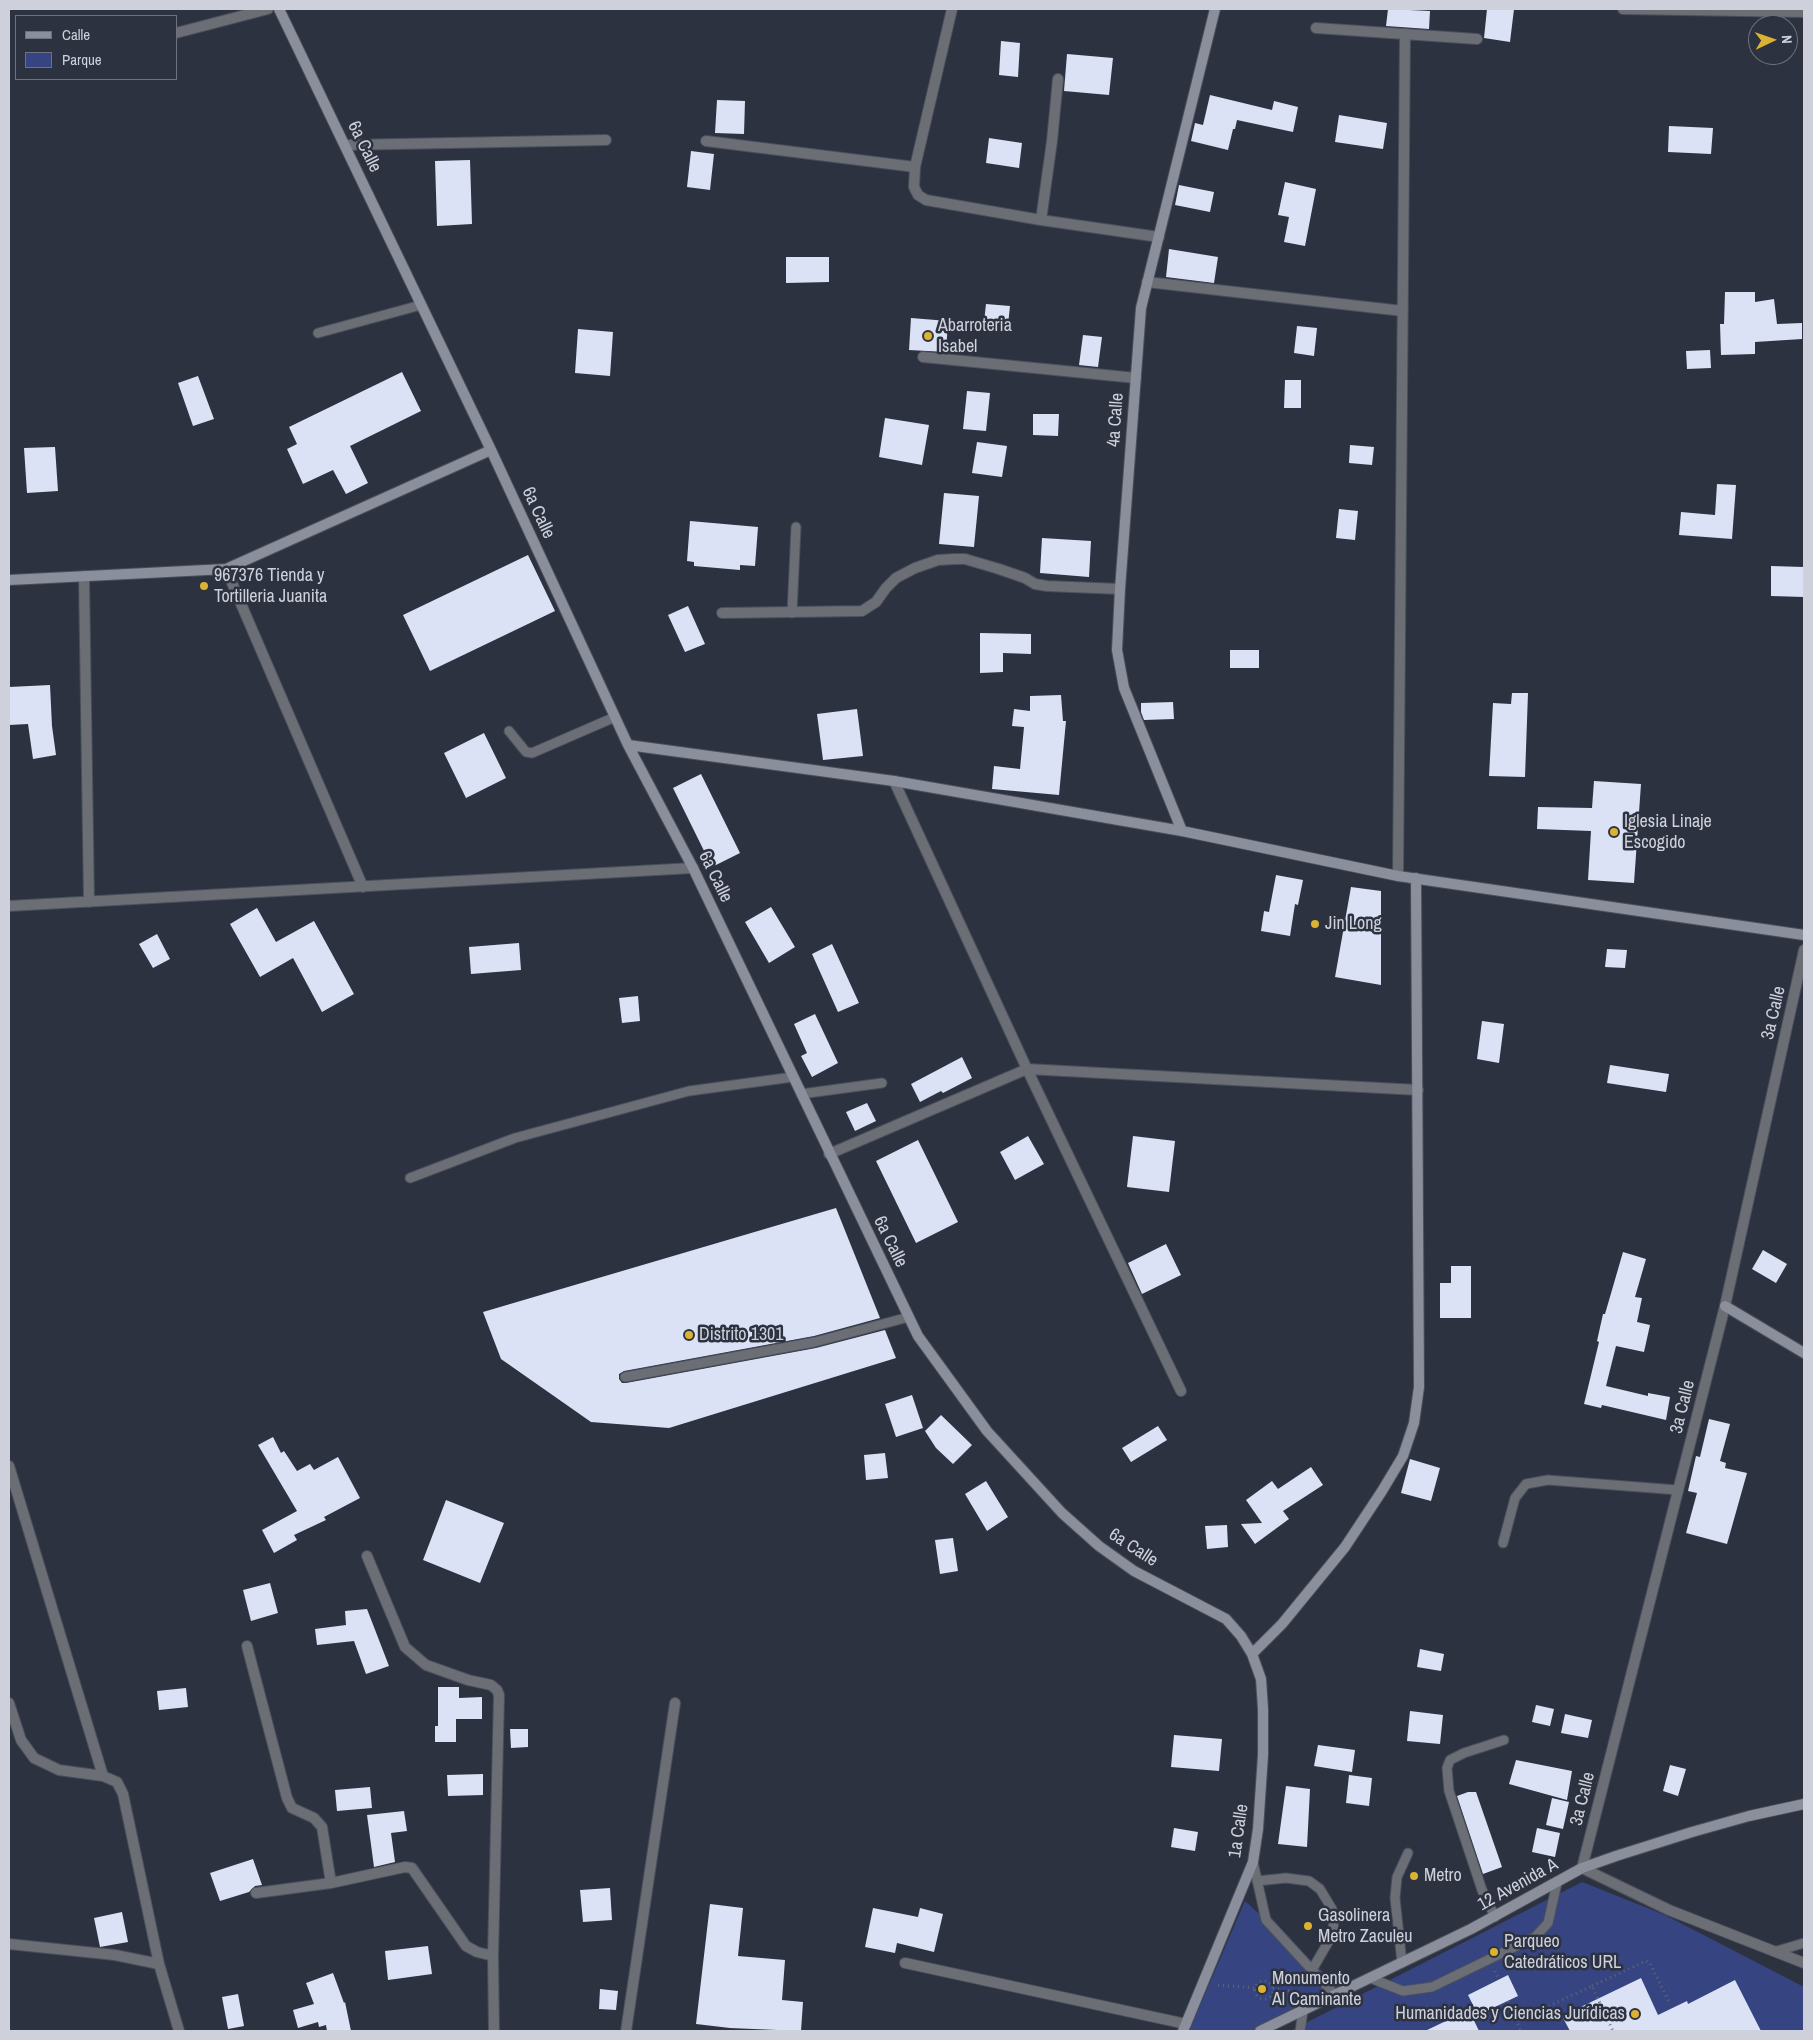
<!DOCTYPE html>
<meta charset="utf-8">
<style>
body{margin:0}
#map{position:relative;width:1813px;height:2040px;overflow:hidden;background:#2d3240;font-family:"Archivo Narrow",sans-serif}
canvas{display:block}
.frame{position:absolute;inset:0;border:10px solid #ced1db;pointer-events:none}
.legend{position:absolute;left:15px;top:15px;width:162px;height:65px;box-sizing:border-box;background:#2d3240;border:1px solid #6d727e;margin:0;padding:6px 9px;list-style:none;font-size:15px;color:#ced1db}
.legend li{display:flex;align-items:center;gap:10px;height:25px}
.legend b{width:25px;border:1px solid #6d727e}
.north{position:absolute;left:1748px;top:15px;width:50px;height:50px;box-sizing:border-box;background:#2d3240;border:1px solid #6d727e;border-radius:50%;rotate:87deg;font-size:14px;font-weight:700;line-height:20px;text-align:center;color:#ced1db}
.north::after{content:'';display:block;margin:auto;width:18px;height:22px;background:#dab333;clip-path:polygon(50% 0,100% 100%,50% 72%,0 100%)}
</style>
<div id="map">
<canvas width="1813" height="2040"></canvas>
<div class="frame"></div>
<ul class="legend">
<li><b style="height:6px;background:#8b8f9b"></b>Calle</li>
<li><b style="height:14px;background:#364582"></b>Parque</li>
</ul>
<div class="north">N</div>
</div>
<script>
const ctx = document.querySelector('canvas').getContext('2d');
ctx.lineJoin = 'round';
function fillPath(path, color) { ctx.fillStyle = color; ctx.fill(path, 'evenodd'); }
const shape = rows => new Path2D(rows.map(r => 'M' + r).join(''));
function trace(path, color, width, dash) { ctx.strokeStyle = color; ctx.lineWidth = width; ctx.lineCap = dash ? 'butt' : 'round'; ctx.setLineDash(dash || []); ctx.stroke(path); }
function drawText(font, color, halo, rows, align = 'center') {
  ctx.font = font + ' "Archivo Narrow",sans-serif'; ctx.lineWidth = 5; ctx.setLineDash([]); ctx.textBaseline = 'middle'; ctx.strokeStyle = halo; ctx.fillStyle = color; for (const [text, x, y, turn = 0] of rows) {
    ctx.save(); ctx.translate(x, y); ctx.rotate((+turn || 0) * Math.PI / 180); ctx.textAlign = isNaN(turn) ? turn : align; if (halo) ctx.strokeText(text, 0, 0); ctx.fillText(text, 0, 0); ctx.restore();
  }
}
const green = shape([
 [1582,1882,1665,1915,1804,1987,1804,2031,1290,2031],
 [1245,1901,1342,1989,1252,2031,1189,2031]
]);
const building = shape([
 [1388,9,1430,11,1429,29,1386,26],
 [1487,9,1514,9,1510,42,1484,38],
 [1001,41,1020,43,1018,77,999,75],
 [1067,54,1113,58,1109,95,1064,91],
 [1210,95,1272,110,1274,101,1298,107,1293,132,1237,120,1235,129,1233,129,1228,150,1191,141,1195,123,1203,125],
 [717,100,745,101,744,134,715,133],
 [1339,115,1387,123,1383,149,1335,142],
 [1669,126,1713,128,1711,154,1668,152],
 [989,138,1022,143,1019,168,986,163],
 [691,151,714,154,710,190,687,187],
 [470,160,472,224,437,226,435,161],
 [1285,182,1316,189,1305,246,1284,242,1289,217,1278,215],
 [1179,185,1214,192,1210,212,1175,205],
 [1169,249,1218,257,1214,283,1166,277],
 [786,257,829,257,829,282,786,283],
 [1725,292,1755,292,1755,302,1774,299,1777,324,1802,323,1802,339,1755,342,1755,354,1721,355,1720,324,1724,324],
 [986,304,1010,306,1008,325,984,322],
 [911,318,948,321,946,352,909,350],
 [1297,326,1317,328,1314,356,1294,353],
 [578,329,613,332,610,376,575,373],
 [1083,335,1102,337,1098,367,1079,365],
 [1710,350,1711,368,1687,369,1686,351],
 [402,372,421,411,350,446,368,483,346,494,333,470,303,484,287,449,297,444,289,427],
 [198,376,214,419,193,426,178,383],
 [1285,380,1301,380,1301,408,1284,408],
 [967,391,990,393,986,431,963,429],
 [1033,414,1059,414,1058,436,1033,435],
 [885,418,929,425,922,465,879,457],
 [977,442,1007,446,1002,477,972,473],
 [1350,445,1374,447,1372,465,1349,463],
 [55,447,58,491,27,493,24,448],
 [1717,484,1736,485,1732,539,1679,535,1681,512,1715,515],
 [944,493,979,496,974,547,939,544],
 [1339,509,1358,511,1355,540,1336,538],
 [690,521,758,527,755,566,740,565,740,570,694,566,694,562,687,561],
 [1042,538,1091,541,1089,577,1040,573],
 [528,555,555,611,430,671,403,615],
 [1771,566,1804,567,1804,597,1771,596],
 [688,606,705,644,685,652,668,615],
 [980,633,1031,634,1031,654,1003,653,1003,672,980,673],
 [1230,650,1259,650,1259,668,1230,668],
 [50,685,52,726,56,755,33,759,28,724,9,725,9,687],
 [1512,693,1528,693,1525,777,1489,776,1493,703,1511,704],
 [1061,695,1063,721,1066,721,1059,795,992,789,994,766,1020,769,1024,727,1012,726,1014,709,1030,711,1030,696],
 [1173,702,1174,719,1144,720,1141,712,1141,703],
 [857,709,863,756,823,760,817,714],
 [484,733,506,778,466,798,444,753],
 [701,774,740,853,712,867,673,788],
 [1594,781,1641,784,1634,883,1588,880,1591,831,1537,829,1538,807,1592,808],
 [1276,875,1303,880,1298,905,1295,904,1290,936,1261,931,1264,911,1269,912],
 [1351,887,1381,891,1381,985,1335,977],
 [771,907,795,947,769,963,745,922],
 [257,908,276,942,314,921,354,994,322,1012,293,958,260,977,230,924],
 [157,934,170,959,153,968,139,944],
 [519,943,521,970,471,974,469,947],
 [832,944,859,1003,838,1012,812,954],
 [1607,949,1627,950,1625,968,1605,967],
 [638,996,640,1021,622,1023,619,998],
 [815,1014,838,1063,812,1077,801,1056,807,1053,794,1024],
 [1482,1021,1504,1024,1499,1063,1477,1059],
 [962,1057,972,1078,943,1093,941,1091,920,1102,911,1084],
 [1610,1065,1669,1074,1666,1092,1607,1083],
 [867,1103,876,1121,855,1131,846,1112],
 [1028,1136,1044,1164,1015,1180,1000,1152],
 [1133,1136,1175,1141,1169,1192,1127,1187],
 [918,1140,958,1222,916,1243,876,1161],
 [836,1208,880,1318,814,1336,624,1371,619,1374,619,1379,622,1383,626,1383,816,1348,885,1330,896,1358,669,1428,591,1422,501,1359,483,1312],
 [1166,1244,1181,1275,1142,1294,1128,1263],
 [1763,1250,1787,1264,1776,1283,1752,1269],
 [1623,1252,1646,1259,1635,1297,1642,1298,1637,1322,1650,1325,1644,1352,1616,1346,1606,1386,1648,1396,1648,1393,1670,1397,1666,1420,1602,1405,1601,1408,1584,1404,1599,1342,1597,1341,1603,1314,1605,1314],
 [1451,1266,1471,1266,1471,1318,1440,1318,1440,1283,1451,1283],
 [912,1395,923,1428,896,1437,885,1404],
 [941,1415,972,1445,953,1464,936,1448,925,1431],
 [1709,1419,1730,1424,1720,1461,1726,1463,1725,1468,1747,1473,1727,1544,1686,1533,1697,1493,1688,1491,1696,1456,1700,1457],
 [1158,1426,1167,1440,1131,1462,1122,1448],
 [273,1437,281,1453,284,1451,297,1471,310,1464,314,1470,338,1457,360,1498,324,1517,326,1520,294,1535,297,1540,274,1553,262,1530,297,1511,258,1445],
 [885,1453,888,1478,866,1480,864,1455],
 [1410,1459,1440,1468,1431,1501,1401,1493],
 [1311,1467,1323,1485,1283,1511,1289,1519,1255,1544,1241,1524,1262,1523,1246,1500,1272,1481,1278,1489],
 [986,1481,1008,1517,987,1531,965,1494],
 [446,1500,504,1523,480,1583,423,1560],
 [1227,1525,1228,1547,1207,1549,1205,1526],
 [953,1538,958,1571,940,1574,935,1540],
 [270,1583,278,1613,251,1621,243,1590],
 [367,1609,389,1666,366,1674,354,1641,317,1645,315,1629,346,1625,345,1611],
 [1420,1649,1444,1654,1441,1671,1417,1667],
 [438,1687,459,1687,459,1698,482,1697,482,1719,456,1719,456,1742,435,1742,435,1726,438,1726],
 [186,1688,188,1707,159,1710,157,1691],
 [1536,1705,1554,1709,1550,1726,1532,1722],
 [1410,1711,1443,1715,1440,1744,1407,1741],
 [1565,1714,1592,1720,1588,1738,1561,1733],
 [510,1729,528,1729,528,1747,511,1748],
 [1174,1735,1222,1739,1219,1771,1171,1767],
 [1318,1745,1355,1750,1352,1772,1314,1766],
 [1516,1760,1572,1771,1567,1800,1509,1784],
 [1670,1765,1686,1769,1678,1796,1663,1791],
 [483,1774,483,1795,448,1796,447,1775],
 [1349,1775,1372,1778,1369,1806,1346,1803],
 [1286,1786,1310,1789,1307,1847,1278,1844],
 [370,1787,372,1808,337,1811,335,1790],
 [1468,1792,1476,1792,1502,1867,1483,1874,1457,1796],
 [1552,1798,1569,1802,1563,1829,1546,1825],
 [404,1811,407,1831,391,1833,395,1862,374,1867,367,1815],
 [1174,1828,1198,1832,1195,1851,1171,1847],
 [1537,1828,1560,1833,1555,1857,1532,1852],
 [253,1859,262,1885,255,1886,249,1892,220,1901,210,1873],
 [610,1888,612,1920,583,1922,580,1890],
 [710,1904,743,1908,738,1956,785,1960,782,2000,803,2002,801,2031,730,2028,696,2024],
 [873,1908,918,1917,920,1908,943,1914,934,1952,897,1943,895,1953,865,1947],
 [122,1912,128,1942,100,1947,94,1918],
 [428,1946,432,1974,388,1980,385,1951],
 [333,1973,344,2003,345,2002,351,2031,327,2031,326,2025,319,2027,318,2022,298,2028,293,2010,314,2004,306,1983],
 [1508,1975,1518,1996,1478,2015,1468,1995],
 [1641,1978,1658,2015,1687,2001,1688,2004,1735,1980,1761,2031,1570,2031,1562,2016],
 [600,1989,618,1991,616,2010,599,2009],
 [238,1994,244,2026,228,2029,222,1997],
 [1469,2010,1479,2031,1425,2031]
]);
const path = shape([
 [1495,1971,1499,1980],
 '1255 1990a9 9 0 1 1 18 0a9 9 0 1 1-18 0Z',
 [1218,1985,1255,1988],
 [1592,1986,1646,1961,1650,1963,1669,2002],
 [1273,1989,1302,1992],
 [1508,2001,1521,2031],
 [1517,2021,1592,1986,1613,2031]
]);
const lane = shape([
 [318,333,421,305],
 [792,613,796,527],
 [509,731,526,752,532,753,615,717],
 [801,1094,882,1083],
 [410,1178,515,1138,689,1091,793,1077],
 [625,1377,815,1342,909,1317],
 [1503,1543,1515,1498,1526,1484,1548,1480,1678,1490],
 [1253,1862,1266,1920,1335,1995],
 [1257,1881,1286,1878,1309,1881,1320,1889,1332,1909,1334,1932,1312,1970],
 [1495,1917,1482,1890,1449,1791,1447,1768,1450,1760,1464,1753,1504,1740],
 [1777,1951,1804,1943],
 [1402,1963,1395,1898,1397,1877,1408,1853],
 [1370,1978,1403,1991,1432,1987,1535,1937,1548,1923,1557,1883],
 [1300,2031,1303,2011]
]);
const street = shape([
 [952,9,915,167,914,187,918,195,926,200,1041,220,1159,237],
 [1623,9,1804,12],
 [1316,28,1477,39],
 [176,33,268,9],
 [706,141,915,167],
 [345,145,606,140],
 [1041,220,1052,141,1058,79],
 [1147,282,1403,311],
 [923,357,1136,378],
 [226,569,363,887],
 [84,576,89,902],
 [722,613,862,611,876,602,886,588,896,578,915,568,938,560,955,559,965,559,999,569,1025,578,1035,584,1047,586,1120,589],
 [894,781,1027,1069,1181,1391],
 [1398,876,1405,34],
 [9,906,693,868],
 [1804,950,1725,1306,1582,1868,1669,1910,1804,1963],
 [829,1154,1027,1069,1418,1090],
 [9,1466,103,1776],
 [367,1556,405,1647,426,1665,468,1680,491,1685,497,1690,499,1695,493,1956,494,2031],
 [247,1646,287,1798,292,1808,314,1818,322,1827,331,1883],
 [9,1703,21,1740,34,1758,59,1770,103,1776,117,1782,123,1794,159,1964,179,2031],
 [256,1893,331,1883,405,1867,412,1868,466,1946,477,1952,493,1956],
 [9,1944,115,1955,159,1964],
 [905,1963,1186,2024],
 [626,2031,675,1703]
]);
const secondary = shape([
 [279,9,491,450,628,745,693,868,918,1336,987,1431,1062,1513,1099,1546,1134,1571,1226,1619,1241,1636,1252,1654,1261,1679,1263,1709,1263,1755,1258,1829,1253,1862,1183,2031],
 [9,580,226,569,491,450],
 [628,745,894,781,1182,831,1398,876,1804,935],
 [1182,831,1124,688,1117,650,1120,589,1141,308,1215,9],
 [1725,1306,1804,1353],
 [1252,1654,1282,1624,1345,1547,1382,1491,1403,1456,1414,1423,1419,1387,1416,878],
 [1260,2031,1471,1929,1582,1868,1616,1856,1692,1832,1749,1816,1804,1804]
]);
const markers = [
 [928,336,5,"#dab333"],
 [204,586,5,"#dab333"],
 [1614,832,5,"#dab333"],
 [1315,924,5,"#dab333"],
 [689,1335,5,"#dab333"],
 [1414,1876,5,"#dab333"],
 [1308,1926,5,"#dab333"],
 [1494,1952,5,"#dab333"],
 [1262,1989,5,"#dab333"],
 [1635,2014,5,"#dab333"]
];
const streetNames = [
 ["6a Calle",364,147,64],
 ["4a Calle",1116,420,-86],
 ["6a Calle",538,513,65],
 ["6a Calle",715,877,64],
 ["3a Calle",1774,1013,-77],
 ["6a Calle",890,1242,64],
 ["3a Calle",1683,1407,-76],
 ["6a Calle",1133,1548,33],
 ["3a Calle",1583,1799,-76],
 ["1a Calle",1239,1831,-82],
 ["12 Avenida A",1518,1885,-29]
];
const poiNames = [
 ["Abarroteria",938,326],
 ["Isabel",938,347],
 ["967376 Tienda y",214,576],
 ["Tortilleria Juanita",214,597],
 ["Iglesia Linaje",1624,822],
 ["Escogido",1624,843],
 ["Jin Long",1325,924],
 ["Distrito 1301",699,1335],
 ["Metro",1424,1876],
 ["Gasolinera",1318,1916],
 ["Metro Zaculeu",1318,1937],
 ["Parqueo",1504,1942],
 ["Catedráticos URL",1504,1963],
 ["Monumento",1272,1979],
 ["Al Caminante",1272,2000],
 ["Humanidades y Ciencias Jurídicas",1625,2014,"right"]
];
fillPath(green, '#364582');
fillPath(building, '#dce2f6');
trace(lane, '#4a4f5c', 11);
trace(street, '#4a4f5c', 12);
trace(secondary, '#4a4f5c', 12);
trace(path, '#606571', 3, [1, 4]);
trace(lane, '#6b6e75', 9);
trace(street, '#6b6e75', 10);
trace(secondary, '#8b8f9b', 10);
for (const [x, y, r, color] of markers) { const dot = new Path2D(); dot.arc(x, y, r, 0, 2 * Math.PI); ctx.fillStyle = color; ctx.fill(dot); trace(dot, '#2d3240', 2); }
drawText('18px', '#ced1db', '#2d3240', streetNames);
drawText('18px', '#ced1db', '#2d3240', poiNames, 'left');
</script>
